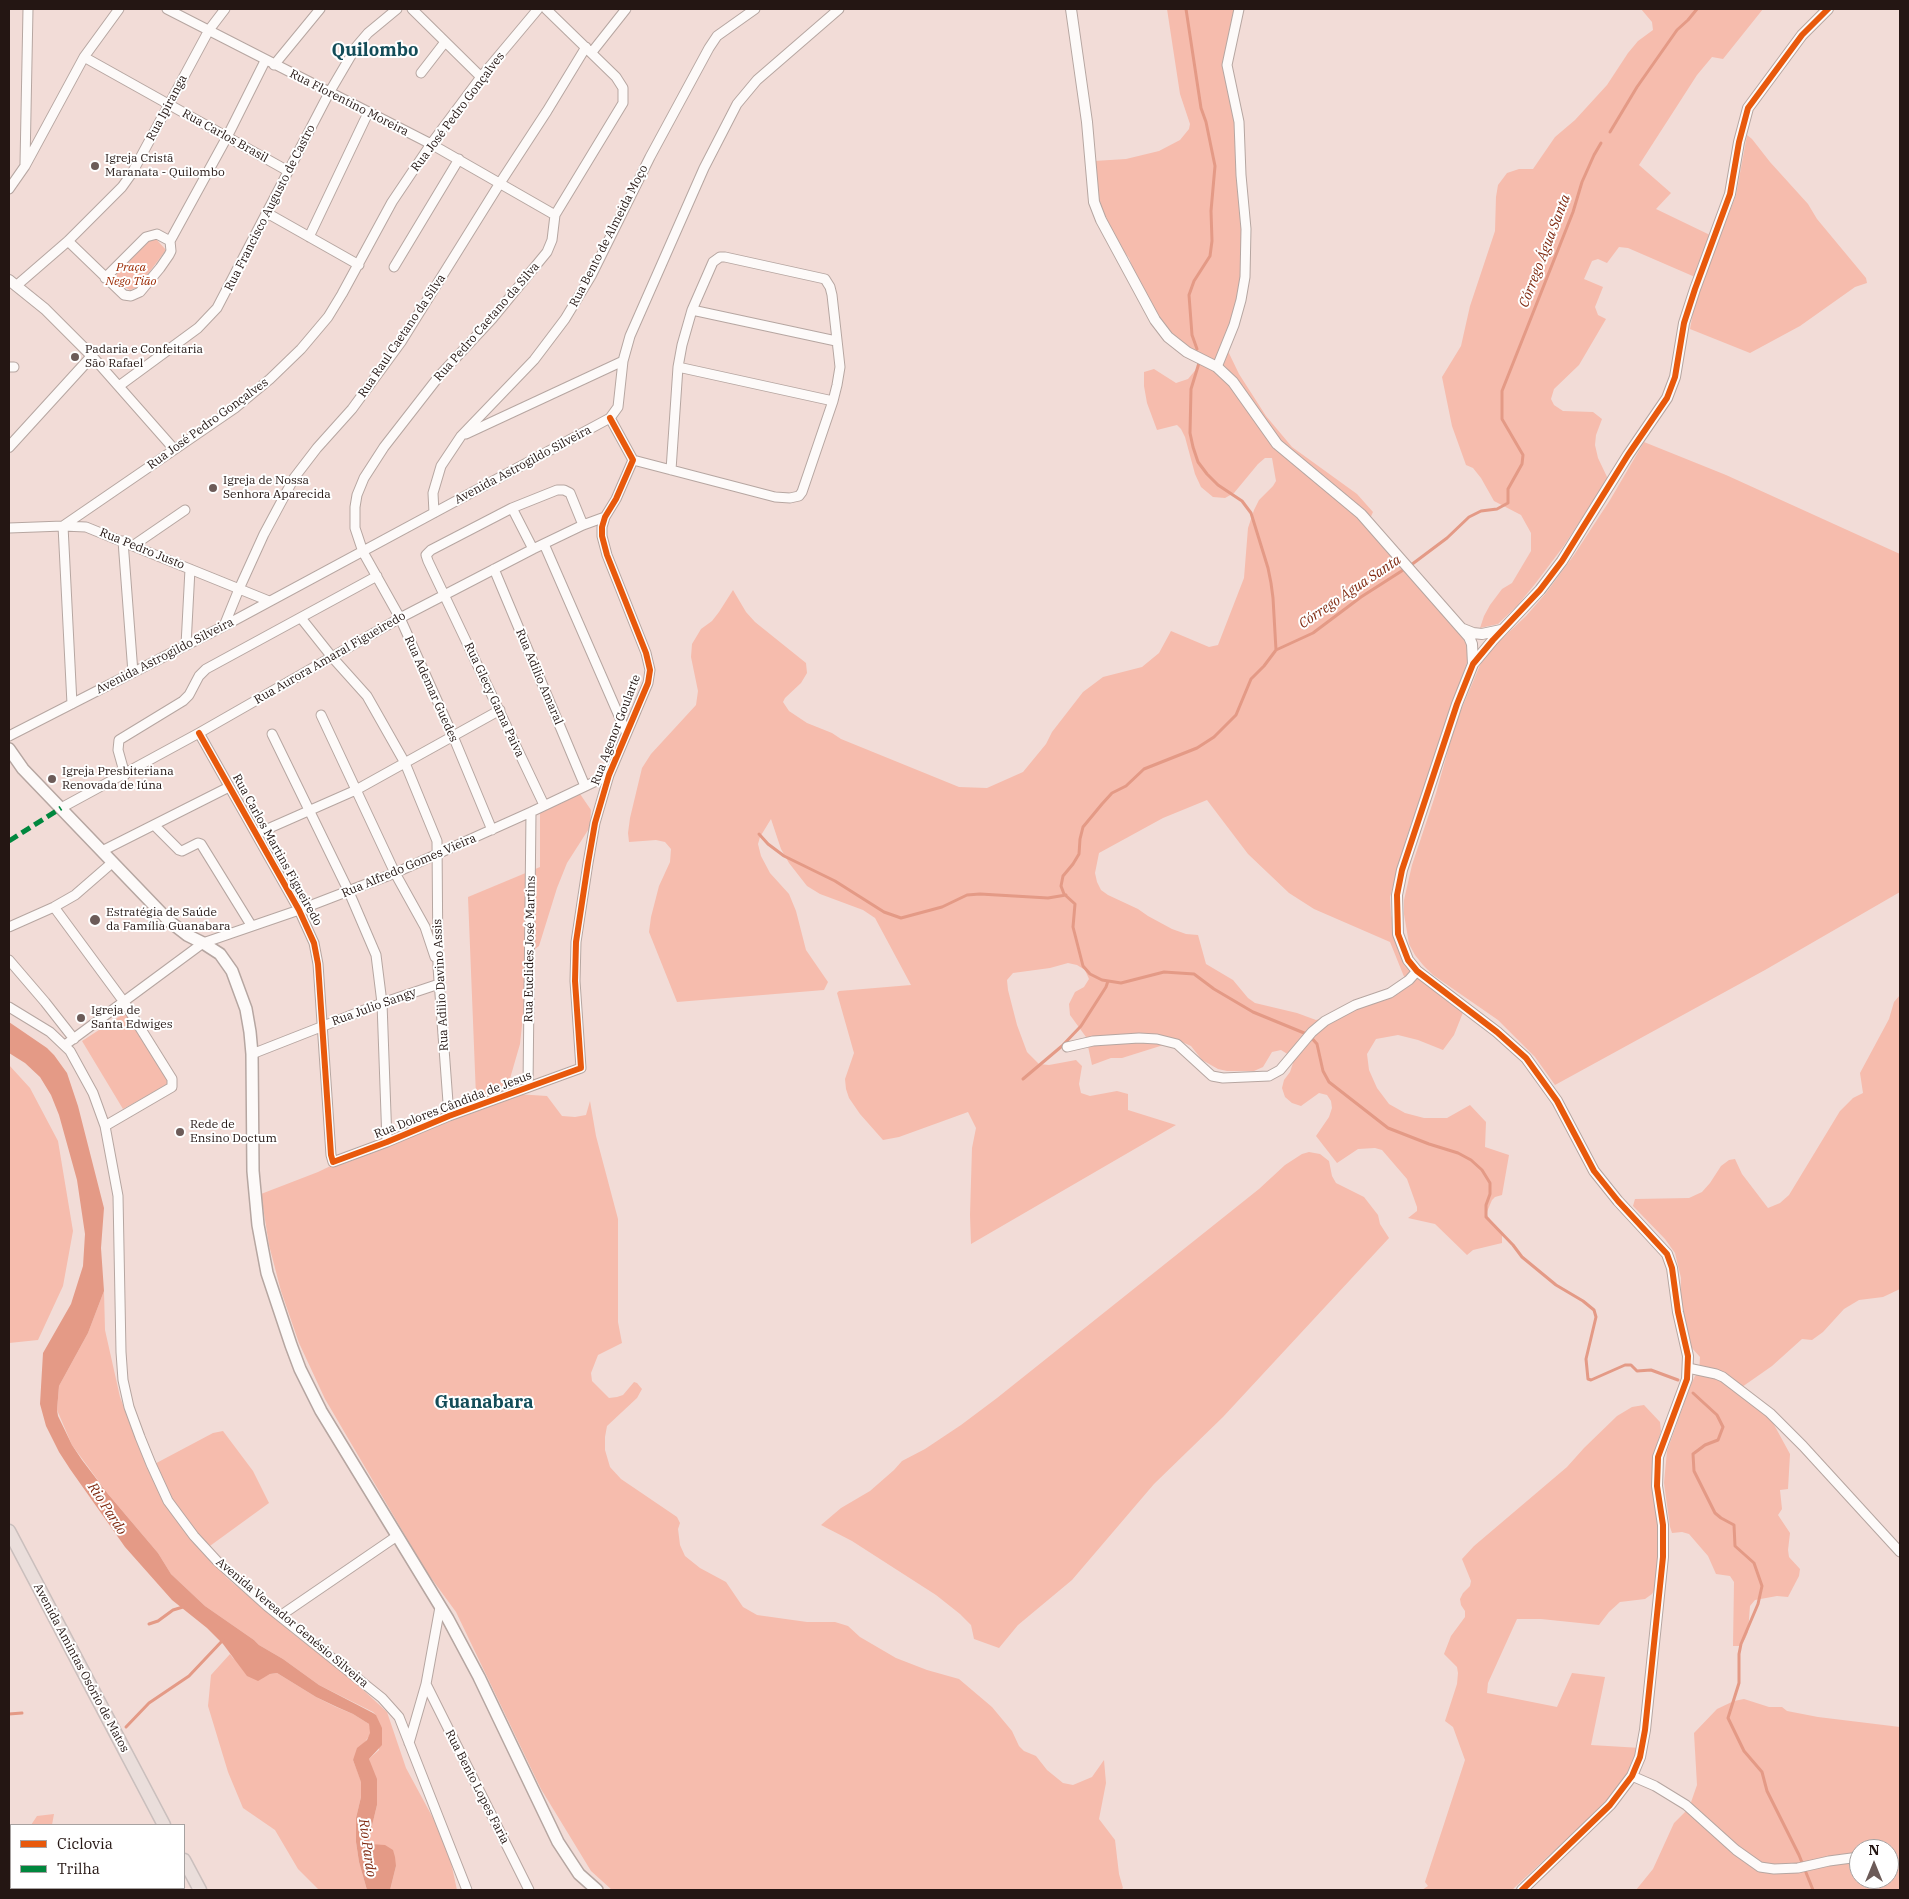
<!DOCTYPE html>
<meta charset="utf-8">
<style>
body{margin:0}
#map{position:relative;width:1909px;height:1899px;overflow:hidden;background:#f2dcd7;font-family:"IBM Plex Serif",serif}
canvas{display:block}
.frame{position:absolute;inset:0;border:10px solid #241613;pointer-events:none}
.legend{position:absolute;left:10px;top:1824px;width:175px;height:65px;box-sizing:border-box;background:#fff;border:1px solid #a7a2a1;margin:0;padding:6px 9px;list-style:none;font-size:15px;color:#241613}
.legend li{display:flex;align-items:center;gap:10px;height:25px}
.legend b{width:25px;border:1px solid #a7a2a1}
.north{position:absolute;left:1849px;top:1839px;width:50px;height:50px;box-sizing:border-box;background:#fff;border:1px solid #a7a2a1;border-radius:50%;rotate:0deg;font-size:14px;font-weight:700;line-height:20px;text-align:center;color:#241613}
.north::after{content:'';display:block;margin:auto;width:18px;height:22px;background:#6c5b58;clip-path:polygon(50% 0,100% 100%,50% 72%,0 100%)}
</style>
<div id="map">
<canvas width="1909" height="1899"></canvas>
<div class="frame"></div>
<ul class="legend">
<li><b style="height:6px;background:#e8590c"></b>Ciclovia</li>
<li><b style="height:6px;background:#00873e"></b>Trilha</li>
</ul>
<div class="north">N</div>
</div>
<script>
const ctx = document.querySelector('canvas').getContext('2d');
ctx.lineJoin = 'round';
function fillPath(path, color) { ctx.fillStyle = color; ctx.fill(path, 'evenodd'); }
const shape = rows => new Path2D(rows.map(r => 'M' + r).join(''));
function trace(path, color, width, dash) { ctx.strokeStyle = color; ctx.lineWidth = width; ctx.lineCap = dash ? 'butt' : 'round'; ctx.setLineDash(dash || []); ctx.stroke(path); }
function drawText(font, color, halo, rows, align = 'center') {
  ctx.font = font + ' "IBM Plex Serif",serif'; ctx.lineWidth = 4; ctx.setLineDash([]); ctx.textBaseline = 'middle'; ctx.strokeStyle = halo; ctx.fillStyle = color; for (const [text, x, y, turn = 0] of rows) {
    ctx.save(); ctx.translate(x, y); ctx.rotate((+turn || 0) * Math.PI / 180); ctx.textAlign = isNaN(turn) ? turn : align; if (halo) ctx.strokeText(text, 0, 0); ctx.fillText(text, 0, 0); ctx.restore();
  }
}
const green = shape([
 [1167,9,1241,9,1228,72,1237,129,1245,234,1239,305,1226,347,1239,374,1266,416,1292,447,1357,494,1373,512,1367,525,1456,628,1471,651,1406,839,1390,897,1391,914,1395,931,1410,966,1464,1010,1454,1035,1443,1050,1418,1040,1398,1035,1376,1039,1367,1054,1369,1070,1377,1088,1389,1104,1405,1113,1424,1118,1447,1118,1470,1105,1486,1122,1485,1147,1509,1155,1502,1195,1495,1197,1492,1200,1486,1214,1502,1234,1502,1243,1473,1250,1467,1255,1435,1224,1408,1218,1417,1211,1417,1207,1407,1179,1382,1150,1375,1148,1358,1149,1337,1163,1316,1136,1329,1117,1332,1108,1331,1101,1327,1095,1319,1093,1301,1106,1292,1103,1285,1097,1282,1088,1284,1080,1290,1072,1293,1063,1289,1055,1281,1050,1272,1052,1263,1067,1254,1071,1227,1071,1218,1069,1202,1060,1191,1046,1182,1042,1173,1042,1122,1058,1111,1058,1092,1065,1086,1037,1070,1015,1069,1004,1075,992,1084,987,1089,979,1085,970,1077,965,1068,963,1050,968,1013,973,1007,980,1008,990,1017,1025,1027,1052,1039,1064,1049,1065,1076,1060,1082,1066,1079,1084,1081,1093,1090,1096,1117,1091,1128,1094,1128,1110,1176,1125,971,1244,970,1215,972,1148,976,1128,968,1112,899,1137,883,1140,860,1114,849,1098,846,1089,845,1079,854,1053,837,993,839,991,911,985,875,918,863,910,820,894,807,886,789,863,781,849,771,819,760,837,758,844,761,856,770,873,789,894,796,911,806,950,828,982,824,990,677,1002,649,932,651,917,659,886,670,862,671,849,665,842,656,840,629,842,628,833,630,818,642,768,651,754,696,705,698,691,691,657,692,644,701,629,712,621,719,612,733,590,746,612,755,622,806,663,807,673,801,683,785,698,783,702,789,711,807,723,832,733,841,739,959,787,987,788,1023,772,1046,744,1052,732,1083,692,1103,677,1142,667,1159,653,1171,631,1209,647,1218,645,1244,578,1248,528,1254,510,1259,500,1273,486,1276,481,1272,458,1265,458,1258,464,1234,493,1225,498,1213,497,1201,487,1195,474,1185,437,1181,429,1177,425,1157,430,1147,403,1144,386,1144,372,1154,369,1176,383,1188,379,1203,361,1173,342,1139,286,1129,258,1113,238,1101,217,1094,184,1094,161,1126,159,1159,151,1180,140,1189,129,1190,124,1180,94],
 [1207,800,1248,854,1289,893,1314,909,1390,942,1407,984,1330,1016,1316,1020,1297,1013,1255,1003,1248,998,1233,980,1206,964,1198,935,1186,934,1172,929,1148,916,1138,909,1108,895,1101,890,1097,882,1095,873,1099,853,1163,818],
 [1641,9,1763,9,1723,59,1712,57,1697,75,1639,165,1671,193,1656,209,1710,235,1695,277,1628,248,1619,247,1607,263,1598,259,1592,261,1584,279,1603,287,1595,307,1598,315,1606,319,1579,365,1554,389,1551,399,1554,405,1563,411,1593,412,1602,419,1596,435,1595,445,1598,458,1608,479,1563,547,1535,584,1517,606,1498,624,1480,628,1484,616,1490,605,1502,589,1512,583,1531,551,1531,533,1521,515,1494,501,1481,478,1473,468,1466,465,1452,426,1442,377,1461,346,1470,306,1495,231,1496,197,1498,185,1507,173,1519,169,1533,169,1555,137,1575,120,1607,85,1628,53,1638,41,1653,30,1652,22],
 [1747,135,1752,139,1770,162,1808,204,1817,219,1866,278,1867,283,1855,287,1800,326,1750,353,1690,329,1695,302,1736,195],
 [150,239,156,239,166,250,138,287,130,290,120,284,116,277,119,269],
 [1644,442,1726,475,1900,554,1900,892,1765,970,1555,1085,1535,1057,1498,1020,1433,975,1423,965,1415,955,1409,944,1404,914,1404,900,1412,865,1436,793,1456,722,1480,665,1491,649,1526,616,1546,593,1574,555,1610,500],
 [578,791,591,810,590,827,567,863,557,888,539,946,524,957,525,997,520,1044,507,1089,516,1094,547,1096,562,1116,575,1117,586,1115,590,1101,596,1136,618,1219,618,1322,622,1343,598,1355,591,1373,592,1381,609,1398,617,1397,623,1395,634,1382,637,1383,642,1389,637,1398,607,1426,605,1437,605,1450,610,1467,621,1479,677,1517,680,1523,678,1529,680,1545,685,1556,700,1568,726,1582,743,1607,757,1615,807,1622,835,1622,848,1626,860,1637,896,1658,927,1670,959,1679,992,1707,1012,1731,1019,1746,1024,1751,1036,1756,1047,1770,1063,1783,1073,1785,1092,1777,1104,1760,1106,1783,1099,1819,1115,1840,1119,1874,1123,1888,1121,1890,612,1890,591,1871,541,1789,456,1612,426,1571,325,1399,299,1343,281,1291,269,1245,261,1194,318,1172,476,1096,468,897,540,867,540,810],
 [1900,995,1900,1289,1883,1297,1859,1300,1844,1309,1823,1332,1812,1340,1802,1339,1772,1366,1742,1387,1772,1421,1790,1454,1788,1489,1780,1490,1782,1509,1778,1515,1790,1533,1788,1550,1789,1557,1800,1569,1799,1576,1788,1597,1777,1596,1755,1600,1750,1606,1748,1632,1745,1639,1740,1646,1733,1646,1734,1582,1730,1576,1716,1574,1708,1556,1689,1534,1682,1532,1672,1533,1670,1527,1664,1483,1667,1451,1691,1384,1695,1376,1699,1373,1700,1357,1691,1347,1682,1321,1680,1310,1681,1278,1675,1253,1665,1239,1633,1206,1635,1199,1689,1198,1702,1192,1710,1183,1721,1166,1729,1160,1735,1159,1742,1174,1768,1208,1780,1203,1789,1195,1840,1111,1853,1098,1863,1093,1860,1073,1889,1019,1894,1002],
 [125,1013,170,1083,123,1109,82,1041],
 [9,1065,30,1088,58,1141,73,1231,63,1286,38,1340,9,1343],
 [1309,1152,1320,1154,1329,1161,1332,1176,1336,1183,1364,1197,1378,1215,1380,1224,1389,1238,1223,1417,1154,1484,1072,1580,1018,1625,999,1648,974,1639,971,1625,960,1614,936,1595,852,1541,821,1525,841,1508,870,1491,894,1470,902,1461,925,1449,961,1425,997,1398,1259,1189,1285,1165,1302,1154],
 [104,1291,105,1330,120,1397,147,1468,213,1433,223,1431,253,1471,269,1503,203,1551,227,1578,297,1637,346,1674,387,1712,406,1768,447,1844,457,1890,390,1890,396,1866,375,1845,370,1843,369,1837,377,1805,369,1759,379,1750,376,1715,373,1712,319,1685,283,1659,259,1645,254,1640,205,1606,171,1574,158,1553,108,1494,72,1445,57,1410,59,1386,88,1333],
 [1644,1405,1660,1422,1661,1431,1655,1451,1659,1507,1659,1582,1652,1594,1645,1599,1620,1602,1609,1612,1599,1625,1541,1619,1517,1619,1488,1683,1487,1693,1557,1707,1572,1673,1605,1677,1591,1745,1641,1748,1628,1776,1615,1794,1512,1890,1422,1890,1428,1886,1425,1882,1465,1760,1453,1727,1445,1721,1457,1684,1458,1673,1457,1667,1444,1654,1451,1636,1465,1617,1465,1611,1461,1605,1460,1599,1463,1593,1470,1586,1471,1581,1462,1559,1474,1546,1567,1467,1584,1448,1617,1416,1632,1407],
 [230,1654,233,1658,264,1677,270,1674,277,1673,316,1697,336,1707,353,1714,369,1724,371,1733,353,1760,361,1781,361,1797,356,1818,356,1842,359,1862,367,1890,319,1890,298,1869,275,1830,243,1808,228,1772,208,1706,211,1675],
 [1744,1699,1769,1707,1782,1707,1787,1711,1818,1717,1900,1727,1900,1890,1636,1890,1653,1869,1674,1823,1689,1808,1697,1785,1694,1733,1717,1709,1734,1701],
 [1859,1849,1889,1849,1889,1879,1859,1879],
 [54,1814,52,1825,31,1825,37,1816],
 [11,1852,11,1888,73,1888,73,1890,9,1890,9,1856]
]);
const water = shape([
 [9,1022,47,1048,54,1055,67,1073,78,1106,104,1208,101,1248,104,1291,88,1333,59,1386,57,1410,58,1416,72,1445,82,1460,108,1494,158,1553,171,1574,205,1606,254,1640,259,1645,283,1659,319,1685,373,1713,376,1715,382,1728,382,1745,369,1759,377,1779,377,1805,369,1838,370,1844,385,1845,393,1850,395,1857,396,1866,390,1890,367,1890,359,1862,356,1842,356,1818,361,1797,361,1782,353,1760,357,1748,367,1740,370,1733,369,1724,353,1714,337,1707,316,1697,277,1673,270,1674,258,1681,247,1676,223,1644,207,1628,172,1600,125,1547,70,1469,59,1452,46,1426,40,1404,43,1353,71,1304,83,1266,85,1234,77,1180,59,1115,51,1095,40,1077,25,1063,9,1053]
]);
const stream = shape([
 [1186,9,1201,108,1206,122,1215,166,1211,211,1212,241,1210,256,1194,281,1189,295,1192,335,1197,349],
 [1610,132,1637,87,1677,30,1688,20,1697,9],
 [1601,143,1594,155,1582,182,1573,212,1502,391,1502,419,1523,455,1522,464,1508,489,1508,503,1497,509,1481,511,1469,517,1447,538,1411,565,1361,597,1313,633,1276,650,1264,666,1251,679,1236,715,1214,737,1197,748,1144,769,1126,786,1112,793,1102,804,1083,827,1080,839,1079,854,1073,864,1063,876,1061,886,1064,894,1075,904,1073,927,1083,966,1090,974,1102,980,1121,983,1164,972,1194,974,1214,989,1253,1012,1309,1035,1317,1044,1323,1071,1329,1082,1388,1128,1429,1144,1458,1153,1471,1160,1482,1170,1490,1183,1490,1194,1486,1205,1486,1217,1513,1245,1522,1257,1556,1285,1583,1301,1594,1310,1596,1317,1586,1359,1588,1379,1591,1380,1625,1365,1631,1365,1637,1371,1651,1370,1678,1380],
 [1199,363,1191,389,1190,433,1193,447,1198,462,1207,474,1218,485,1242,501,1251,513,1268,568,1271,583,1273,598,1276,650],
 [759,834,768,844,784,856,835,881,884,912,901,918,942,907,967,895,980,894,1048,898,1066,895],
 [1023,1079,1062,1046,1081,1026,1106,987,1108,981],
 [1693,1393,1717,1415,1723,1427,1718,1440,1705,1445,1693,1454,1694,1471,1715,1513,1721,1518,1734,1525,1735,1546,1754,1563,1762,1586,1758,1604,1741,1644,1739,1654,1739,1683,1728,1718,1744,1751,1762,1772,1767,1791,1799,1855,1813,1890],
 [149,1624,158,1621,173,1610,183,1607],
 [9,1714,22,1713],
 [126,1727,149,1703,189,1676,223,1640]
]);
const minor = shape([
 [167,9,431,144,555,215],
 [412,9,481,77],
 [592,52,626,9],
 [84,57,288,171],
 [274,65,320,9],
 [421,73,445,42],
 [25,164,28,9],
 [9,189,25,166,84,57,119,9],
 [267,213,359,265],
 [309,237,368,113],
 [68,241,124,295,131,296,140,292,160,268,169,255,171,251,170,241,227,137,265,61],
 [394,267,459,159],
 [105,278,146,237,157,234,170,241],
 [16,286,68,241,122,187,132,173,209,30,225,9],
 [692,310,836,341],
 [92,356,174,449],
 [9,367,14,367],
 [678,367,833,401],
 [1217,367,1234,325,1241,300,1245,277,1246,229,1241,175,1239,122,1227,65,1239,9],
 [119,386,198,328,217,308,329,93,356,47,368,33,397,9],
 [466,434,623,361],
 [633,460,775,497,790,498,799,496,802,492,833,401,837,385,840,367,832,295,830,287,825,279,725,257,720,257,713,262,692,310,682,345,678,367,671,470],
 [512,508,533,549],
 [434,513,433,493,441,466,461,436,534,360,565,319,591,276,650,157,709,48,717,36,755,9],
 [9,528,63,526,86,527,269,601],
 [123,541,133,673],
 [544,544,626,732],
 [134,545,185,510],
 [494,569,585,786],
 [301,618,332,657,367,696,405,763,437,841,438,967,449,1116],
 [224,626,239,589,264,534,294,478,317,448,352,409,401,342,500,183,547,111,586,47],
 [186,645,190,569],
 [72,704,63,526,235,408,270,379,301,349,328,317,342,294,392,202,431,144,481,77,538,9],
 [321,715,395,873,425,927,435,957],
 [199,733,299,910,314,943,318,964,331,1155,333,1162,387,1142,449,1116,581,1068,575,981,576,942,588,863,595,823,609,775,648,683,650,670,646,653,607,555,602,536,602,527,605,517,616,499,633,460,610,418],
 [272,734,349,892,376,955,382,1003,387,1142],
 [9,736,224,626,610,418,618,407,623,361,630,336,704,168,737,104,757,80,839,9],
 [125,775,118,750,119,740,183,701,189,695,199,676,206,669,377,576],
 [544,805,428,561,426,555,431,550,512,508,557,490,564,490,570,493,583,525],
 [61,808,199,733,400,618,533,549,583,525,605,517],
 [154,825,179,850,182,851,198,843,201,844,251,925],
 [492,830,453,736,400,618,363,552,355,528,355,507,357,495,364,478,384,447,440,375,492,319,547,252,552,240,555,215,623,103,623,88,616,77,546,9],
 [256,834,356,790,500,710],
 [102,851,229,787],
 [54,907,124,1002,172,1079,172,1087,105,1126],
 [9,927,54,907,75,895,113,862],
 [9,960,45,1002,74,1039],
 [9,1007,50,1032,70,1051,93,1093,105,1126,118,1196,121,1352,123,1380,129,1407,140,1437,151,1464,168,1501,194,1536,217,1561,267,1606,382,1698,399,1717,467,1890],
 [65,1045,203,943,299,910,395,873,531,812,609,775],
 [1067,1047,1093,1041,1139,1038,1157,1039,1177,1044,1212,1076,1223,1078,1269,1076,1280,1070,1312,1032,1325,1021,1355,1005,1390,993,1409,980,1417,971],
 [252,1054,382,1003,439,984],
 [528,1087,531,812],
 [1688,1368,1716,1374,1723,1377,1770,1413,1803,1446,1900,1552],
 [280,1616,397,1536],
 [426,1684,529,1890],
 [409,1743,426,1684,440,1607],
 [1632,1776,1655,1786,1686,1805,1736,1850,1760,1867,1774,1869,1798,1868,1829,1861,1859,1857]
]);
const tertiary = shape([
 [1071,9,1087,122,1094,202,1101,220,1155,320,1168,337,1187,352,1217,367,1233,382,1277,444,1361,514,1469,637,1472,644,1473,664],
 [9,280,45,309,92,356,9,447],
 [1463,629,1473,633,1482,634,1501,630],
 [1522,1890,1610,1805,1632,1776,1640,1757,1645,1730,1663,1557,1663,1525,1657,1486,1658,1457,1687,1379,1688,1356,1678,1312,1672,1268,1667,1254,1618,1201,1594,1171,1557,1101,1526,1058,1497,1032,1417,971,1408,960,1398,934,1397,895,1402,870,1457,704,1473,664,1493,640,1540,590,1562,561,1628,455,1667,398,1675,377,1684,323,1695,289,1730,194,1739,142,1748,108,1802,35,1828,9]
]);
const secondary = shape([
 [9,749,23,769,169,921,187,935,203,943,220,954,232,971,246,1009,250,1032,252,1054,253,1171,258,1225,267,1273,291,1345,300,1369,321,1411,448,1619,479,1677,558,1842,579,1874,597,1890]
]);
const primary = shape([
 [9,1531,164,1825],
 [184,1860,200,1890]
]);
const quiet = shape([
 [9,841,61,808]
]);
const cycleway = shape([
 [199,733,299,910,314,943,318,964,331,1155,333,1162,387,1142,449,1116,581,1068,575,981,576,942,588,863,595,823,609,775,648,683,650,670,646,653,607,555,602,536,602,527,605,517,616,499,633,460,610,418],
 [1522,1890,1610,1805,1632,1776,1640,1757,1645,1730,1663,1557,1663,1525,1657,1486,1658,1457,1687,1379,1688,1356,1678,1312,1672,1268,1667,1254,1618,1201,1594,1171,1557,1101,1526,1058,1497,1032,1417,971,1408,960,1398,934,1397,895,1402,870,1457,704,1473,664,1493,640,1540,590,1562,561,1628,455,1667,398,1675,377,1684,323,1695,289,1730,194,1739,142,1748,108,1802,35,1828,9]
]);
const markers = [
 [95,166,5,"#6c5b58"],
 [75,357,5,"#6c5b58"],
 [213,488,5,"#6c5b58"],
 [52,779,5,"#6c5b58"],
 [95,920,6,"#6c5b58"],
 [81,1018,5,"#6c5b58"],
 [180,1132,5,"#6c5b58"]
];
const streetNames = [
 ["Rua Florentino Moreira",349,103,27],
 ["Rua Ipiranga",167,108,-62],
 ["Rua José Pedro Gonçalves",458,112,-53],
 ["Rua Carlos Brasil",225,136,29],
 ["Rua Francisco Augusto de Castro",270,208,-63],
 ["Rua Bento de Almeida Moço",609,236,-63],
 ["Rua Pedro Caetano da Silva",487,322,-49],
 ["Rua Raul Caetano da Silva",402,336,-56],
 ["Rua José Pedro Gonçalves",208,424,-36],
 ["Avenida Astrogildo Silveira",523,465,-28],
 ["Rua Pedro Justo",142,549,22],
 ["Avenida Astrogildo Silveira",165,656,-27],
 ["Rua Aurora Amaral Figueiredo",330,658,-30],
 ["Rua Adilio Amaral",539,677,67],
 ["Rua Ademar Guedes",431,689,66],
 ["Rua Glecy Gama Paiva",494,700,65],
 ["Rua Agenor Goularte",616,730,-69],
 ["Rua Carlos Martins Figueiredo",277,850,61],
 ["Rua Alfredo Gomes Vieira",409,866,-23],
 ["Rua Euclides José Martins",530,949,-89],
 ["Rua Adilio Davino Assis",441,985,-93],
 ["Rua Julio Sangy",374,1007,-20],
 ["Rua Dolores Cândida de Jesus",453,1105,-21],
 ["Avenida Vereador Genésio Silveira",292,1623,40],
 ["Avenida Amintas Osório de Matos",81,1668,62],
 ["Rua Bento Lopes Faria",477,1787,63]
];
const poiNames = [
 ["Igreja Cristã",105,159],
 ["Maranata - Quilombo",105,173],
 ["Padaria e Confeitaria",85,350],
 ["São Rafael",85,364],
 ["Igreja de Nossa",223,481],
 ["Senhora Aparecida",223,495],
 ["Igreja Presbiteriana",62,772],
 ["Renovada de Iúna",62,786],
 ["Estratégia de Saúde",106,913],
 ["da Família Guanabara",106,927],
 ["Igreja de",91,1011],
 ["Santa Edwiges",91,1025],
 ["Rede de",190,1125],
 ["Ensino Doctum",190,1139]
];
const parkNames = [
 ["Praça",131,268],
 ["Nego Tião",131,282]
];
const waterNames = [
 ["Córrego Água Santa",1545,251,-69],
 ["Córrego Água Santa",1350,592,-34],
 ["Rio Pardo",107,1509,57],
 ["Rio Pardo",367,1848,82]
];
const districtNames = [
 ["Quilombo",375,51],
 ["Guanabara",484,1403]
];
fillPath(green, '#f6bcad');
fillPath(water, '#e49a86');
trace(stream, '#e49a86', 3);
trace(minor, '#b6a6a1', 11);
trace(tertiary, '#b6a6a1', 12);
trace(secondary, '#b6a6a1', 14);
trace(primary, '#cabfbd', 15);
trace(minor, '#fdfaf9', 9);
trace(tertiary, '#fdfaf9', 10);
trace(secondary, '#fdfaf9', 11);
trace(primary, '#eadedb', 12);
trace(quiet, '#00873e', 5, [10, 5]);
trace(cycleway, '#e8590c', 6);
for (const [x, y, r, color] of markers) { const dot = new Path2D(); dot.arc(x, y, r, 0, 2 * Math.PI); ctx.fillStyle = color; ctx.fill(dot); trace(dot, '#fff', 2); }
drawText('12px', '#241613', '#fff', streetNames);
drawText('12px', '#241613', '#fff', poiNames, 'left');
drawText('italic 12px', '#9b2801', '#fff', parkNames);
drawText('italic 14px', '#7f280f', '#fff', waterNames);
drawText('bold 18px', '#134c58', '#fff', districtNames);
</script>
